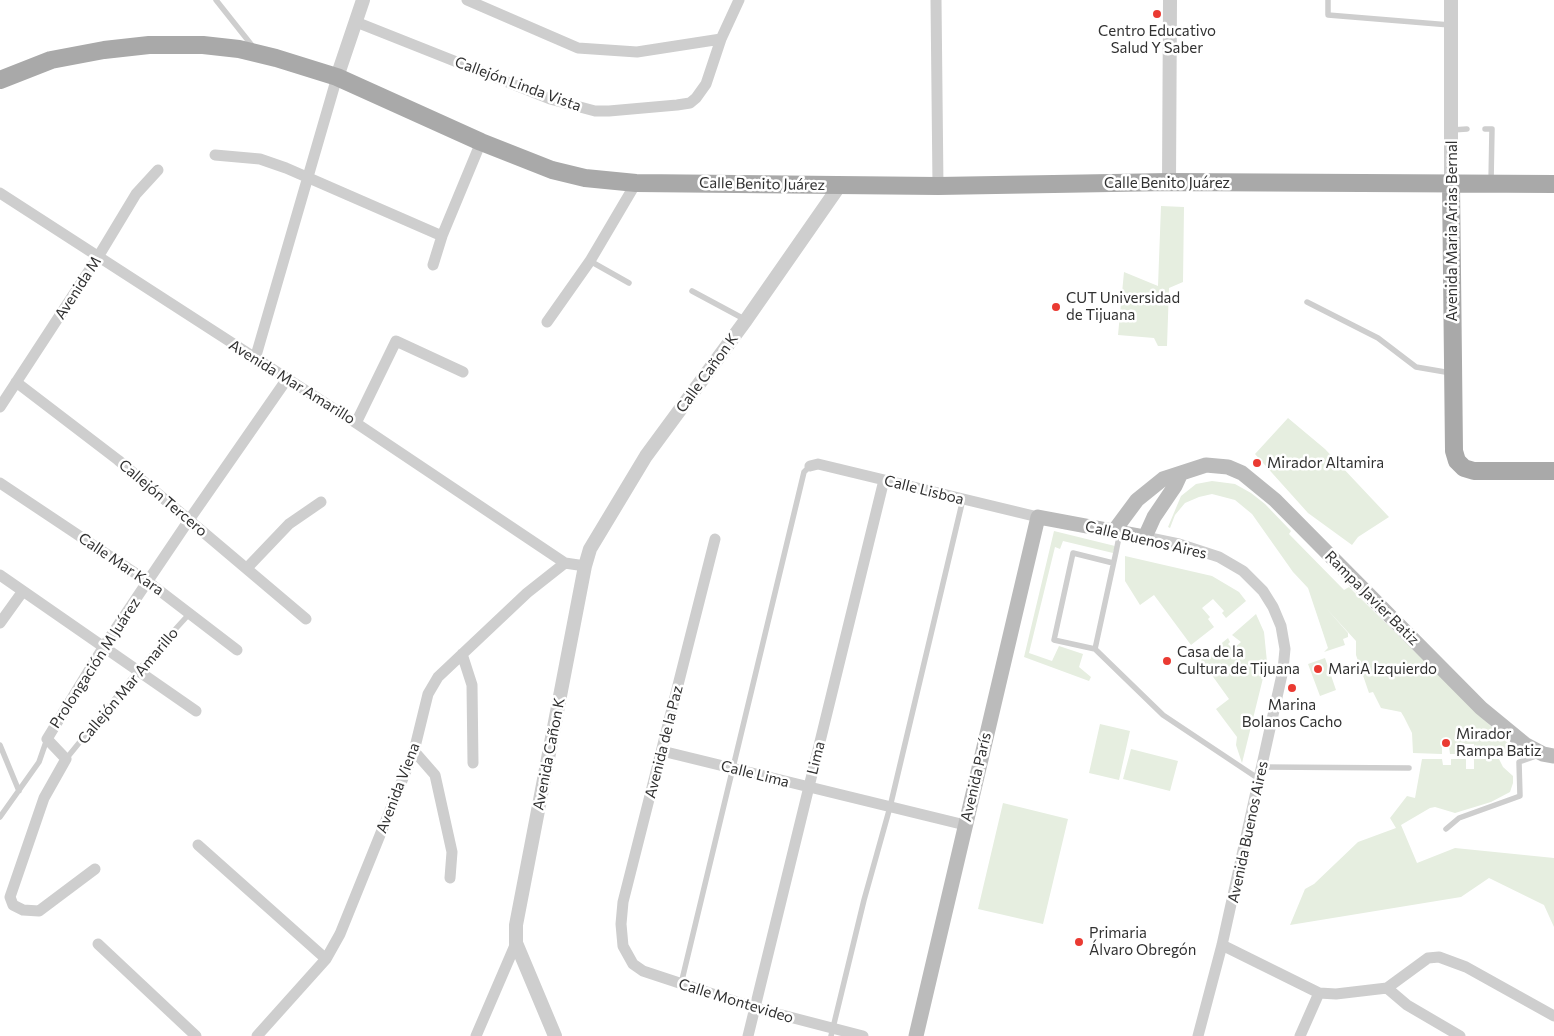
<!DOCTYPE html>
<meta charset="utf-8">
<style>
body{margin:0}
canvas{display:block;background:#fff}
</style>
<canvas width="1554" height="1036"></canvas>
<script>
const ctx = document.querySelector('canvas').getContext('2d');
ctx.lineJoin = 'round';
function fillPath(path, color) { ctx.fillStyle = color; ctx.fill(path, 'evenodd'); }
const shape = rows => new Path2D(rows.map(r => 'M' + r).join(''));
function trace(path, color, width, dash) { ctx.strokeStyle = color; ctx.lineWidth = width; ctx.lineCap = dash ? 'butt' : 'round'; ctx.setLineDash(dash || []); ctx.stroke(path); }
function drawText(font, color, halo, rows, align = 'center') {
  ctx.font = font + ' Commissioner,sans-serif'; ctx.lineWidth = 5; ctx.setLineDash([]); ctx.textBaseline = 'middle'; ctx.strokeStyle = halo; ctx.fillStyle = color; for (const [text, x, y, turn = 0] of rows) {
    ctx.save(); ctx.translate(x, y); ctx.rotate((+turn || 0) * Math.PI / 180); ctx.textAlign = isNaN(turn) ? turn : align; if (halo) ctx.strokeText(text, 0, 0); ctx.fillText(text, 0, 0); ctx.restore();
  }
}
const green = shape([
 [1161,206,1184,207,1183,282,1169,288,1167,346,1158,346,1154,338,1118,335,1124,272,1158,286],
 [1288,418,1325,449,1389,517,1358,537,1352,545,1308,513,1255,454],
 [1212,481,1235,484,1251,493,1265,504,1291,531,1289,534,1344,590,1349,587,1518,753,1474,754,1474,744,1466,744,1466,754,1450,754,1448,739,1442,739,1442,754,1413,753,1412,733,1404,717,1401,712,1381,708,1373,692,1369,693,1356,655,1356,641,1326,608,1348,633,1348,637,1343,639,1345,645,1324,652,1328,648,1308,588,1293,572,1252,514,1235,500,1212,494,1199,497,1185,503,1175,515,1170,528,1168,527,1181,496,1196,484],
 [1054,531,1115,546,1113,553,1063,541,1060,549,1055,547,1029,653,1052,661,1059,646,1083,654,1079,667,1091,677,1089,681,1024,657],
 [1125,556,1212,576,1239,592,1246,601,1226,618,1222,613,1224,611,1213,599,1202,608,1210,617,1208,619,1214,627,1191,645,1154,595,1140,605,1125,581],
 [1256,614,1264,632,1267,662,1242,763,1236,745,1237,737,1216,709,1229,699,1201,660,1228,638,1230,642,1228,644,1233,649,1241,642,1232,635],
 [1325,658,1336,690,1320,696,1308,664],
 [1100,724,1130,731,1119,780,1089,773],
 [1131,749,1178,761,1170,791,1123,779],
 [1422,759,1442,759,1443,765,1451,765,1451,759,1466,759,1466,769,1474,769,1474,759,1499,759,1503,767,1513,776,1513,783,1510,792,1491,802,1455,813,1435,807,1430,808,1401,825,1417,863,1455,848,1554,858,1554,927,1544,905,1489,878,1461,897,1290,925,1305,889,1314,884,1358,842,1396,828,1390,818,1407,796,1415,798],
 [1003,803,1068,819,1043,924,978,909]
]);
const service = shape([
 [216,0,254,48],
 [1328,0,1328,15,1450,25],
 [1485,129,1492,129,1491,182],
 [1452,130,1467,129],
 [590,261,629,283],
 [692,291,746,320],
 [1307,302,1378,338,1416,367,1451,373],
 [1113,563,1073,553,1054,640,1095,649,1116,552,1120,532],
 [1095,649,1163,715,1259,779],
 [0,745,19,791],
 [66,759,139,669,191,612],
 [1262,767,1409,768],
 [0,817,39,762,47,739],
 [1446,829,1459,818,1520,796,1519,762,1539,755],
 [681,984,804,472,810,466],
 [831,1036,864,900,890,807,963,499]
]);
const minor = shape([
 [467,0,578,48,637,52,721,39],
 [936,0,938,186],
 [356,22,550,99,595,111,609,111,677,105,690,103,696,98,706,84,721,39,739,0],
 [215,155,260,159,286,168,442,236],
 [0,193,356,423,565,563,585,566],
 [433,265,442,236,481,142],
 [547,322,590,261,636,183],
 [255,359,337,77],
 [16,382,118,460,306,619],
 [0,407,98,257,136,194,158,170],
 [356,423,396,341,463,372],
 [810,466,818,464,1038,517],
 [0,483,147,581,237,650],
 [1145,537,1179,544,1219,557,1243,571,1263,591,1273,607,1281,626,1285,649,1283,670,1222,945,1198,1036],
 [715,539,623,902,621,924,623,946,633,964,643,971,755,1008,863,1036],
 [247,568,289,524,321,502],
 [0,575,196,711],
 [0,623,23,591],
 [462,654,472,685,473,763],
 [414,751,435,775,452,852,450,878],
 [662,751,965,825],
 [198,845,326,959],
 [95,869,39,911,23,910,13,905,10,897,44,798,66,759,47,739,104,646,189,520,287,379],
 [98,944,196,1036],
 [1222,945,1319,993,1336,994,1387,988,1428,958,1439,957,1466,967,1554,1016],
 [1387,988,1407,1005,1460,1036],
 [257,1036,326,959,340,934,414,751,428,694,438,677,527,593,565,563],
 [476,1036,516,943],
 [748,1036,884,480],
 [1300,1036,1319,993]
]);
const tertiary = shape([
 [1451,0,1451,184],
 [337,77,363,0],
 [1169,182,1170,0],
 [555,1036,516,943,516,925,585,566,590,549,646,456,746,320,840,185]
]);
const secondary = shape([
 [1114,531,1137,500,1163,479,1206,465,1228,467,1242,473,1275,500,1481,708,1526,745,1543,754,1554,756],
 [916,1036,1038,517,1145,537,1154,517,1175,486,1181,473]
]);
const primary = shape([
 [0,80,51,60,104,50,149,45,203,45,239,49,276,58,337,77,481,142,552,170,585,178,636,183,938,186,1169,182,1554,184],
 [1451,184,1454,451,1457,461,1464,468,1474,471,1554,471]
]);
const markers = [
 [1157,14,5,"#ea3a32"],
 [1056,307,5,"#ea3a32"],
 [1257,463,5,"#ea3a32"],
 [1167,661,5,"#ea3a32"],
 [1318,669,5,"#ea3a32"],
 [1292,688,5,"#ea3a32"],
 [1446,743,5,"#ea3a32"],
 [1079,942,5,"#ea3a32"]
];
const poiNames = [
 ["Centro Educativo",1157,31,"center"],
 ["Salud Y Saber",1157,48,"center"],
 ["CUT Universidad",1066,298],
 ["de Tijuana",1066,315],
 ["Mirador Altamira",1267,463],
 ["Casa de la",1177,652],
 ["Cultura de Tijuana",1177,669],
 ["MariA Izquierdo",1328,669],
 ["Marina",1292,705,"center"],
 ["Bolanos Cacho",1292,722,"center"],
 ["Mirador",1456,734],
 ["Rampa Batiz",1456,751],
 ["Primaria",1089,933],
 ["Álvaro Obregón",1089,950]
];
const streetNames = [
 ["Callejón Linda Vista",518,84,20],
 ["Calle Benito Juárez",1167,183],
 ["Calle Benito Juárez",762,184,1],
 ["Avenida Maria Arias Bernal",1452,231,-90],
 ["Avenida M",78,288,-57],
 ["Calle Cañon K",707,373,-54],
 ["Avenida Mar Amarillo",292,382,32],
 ["Calle Lisboa",924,490,14],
 ["Callejón Tercero",163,498,40],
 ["Calle Buenos Aires",1146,540,13],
 ["Calle Mar Kara",121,564,34],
 ["Rampa Javier Batiz",1372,598,45],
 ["Prolongación M Juárez",95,663,-57],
 ["Callejón Mar Amarillo",128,686,-50],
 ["Avenida de la Paz",664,742,-76],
 ["Avenida Cañon K",549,754,-79],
 ["Lima",816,758,-76],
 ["Calle Lima",755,774,14],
 ["Avenida París",976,777,-77],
 ["Avenida Viena",398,788,-69],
 ["Avenida Buenos Aires",1248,832,-78],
 ["Calle Montevideo",736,1001,17]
];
fillPath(green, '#e6eee0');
trace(service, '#cecece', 5.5);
trace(minor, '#cecece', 11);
trace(tertiary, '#cecece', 14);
trace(secondary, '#bbb', 15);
trace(primary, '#a9a9a9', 18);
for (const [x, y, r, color] of markers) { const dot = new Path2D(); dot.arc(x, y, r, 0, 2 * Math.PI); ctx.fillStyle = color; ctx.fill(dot); trace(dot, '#fff', 2); }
drawText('15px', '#313131', '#fff', poiNames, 'left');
drawText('15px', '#313131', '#fff', streetNames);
</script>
